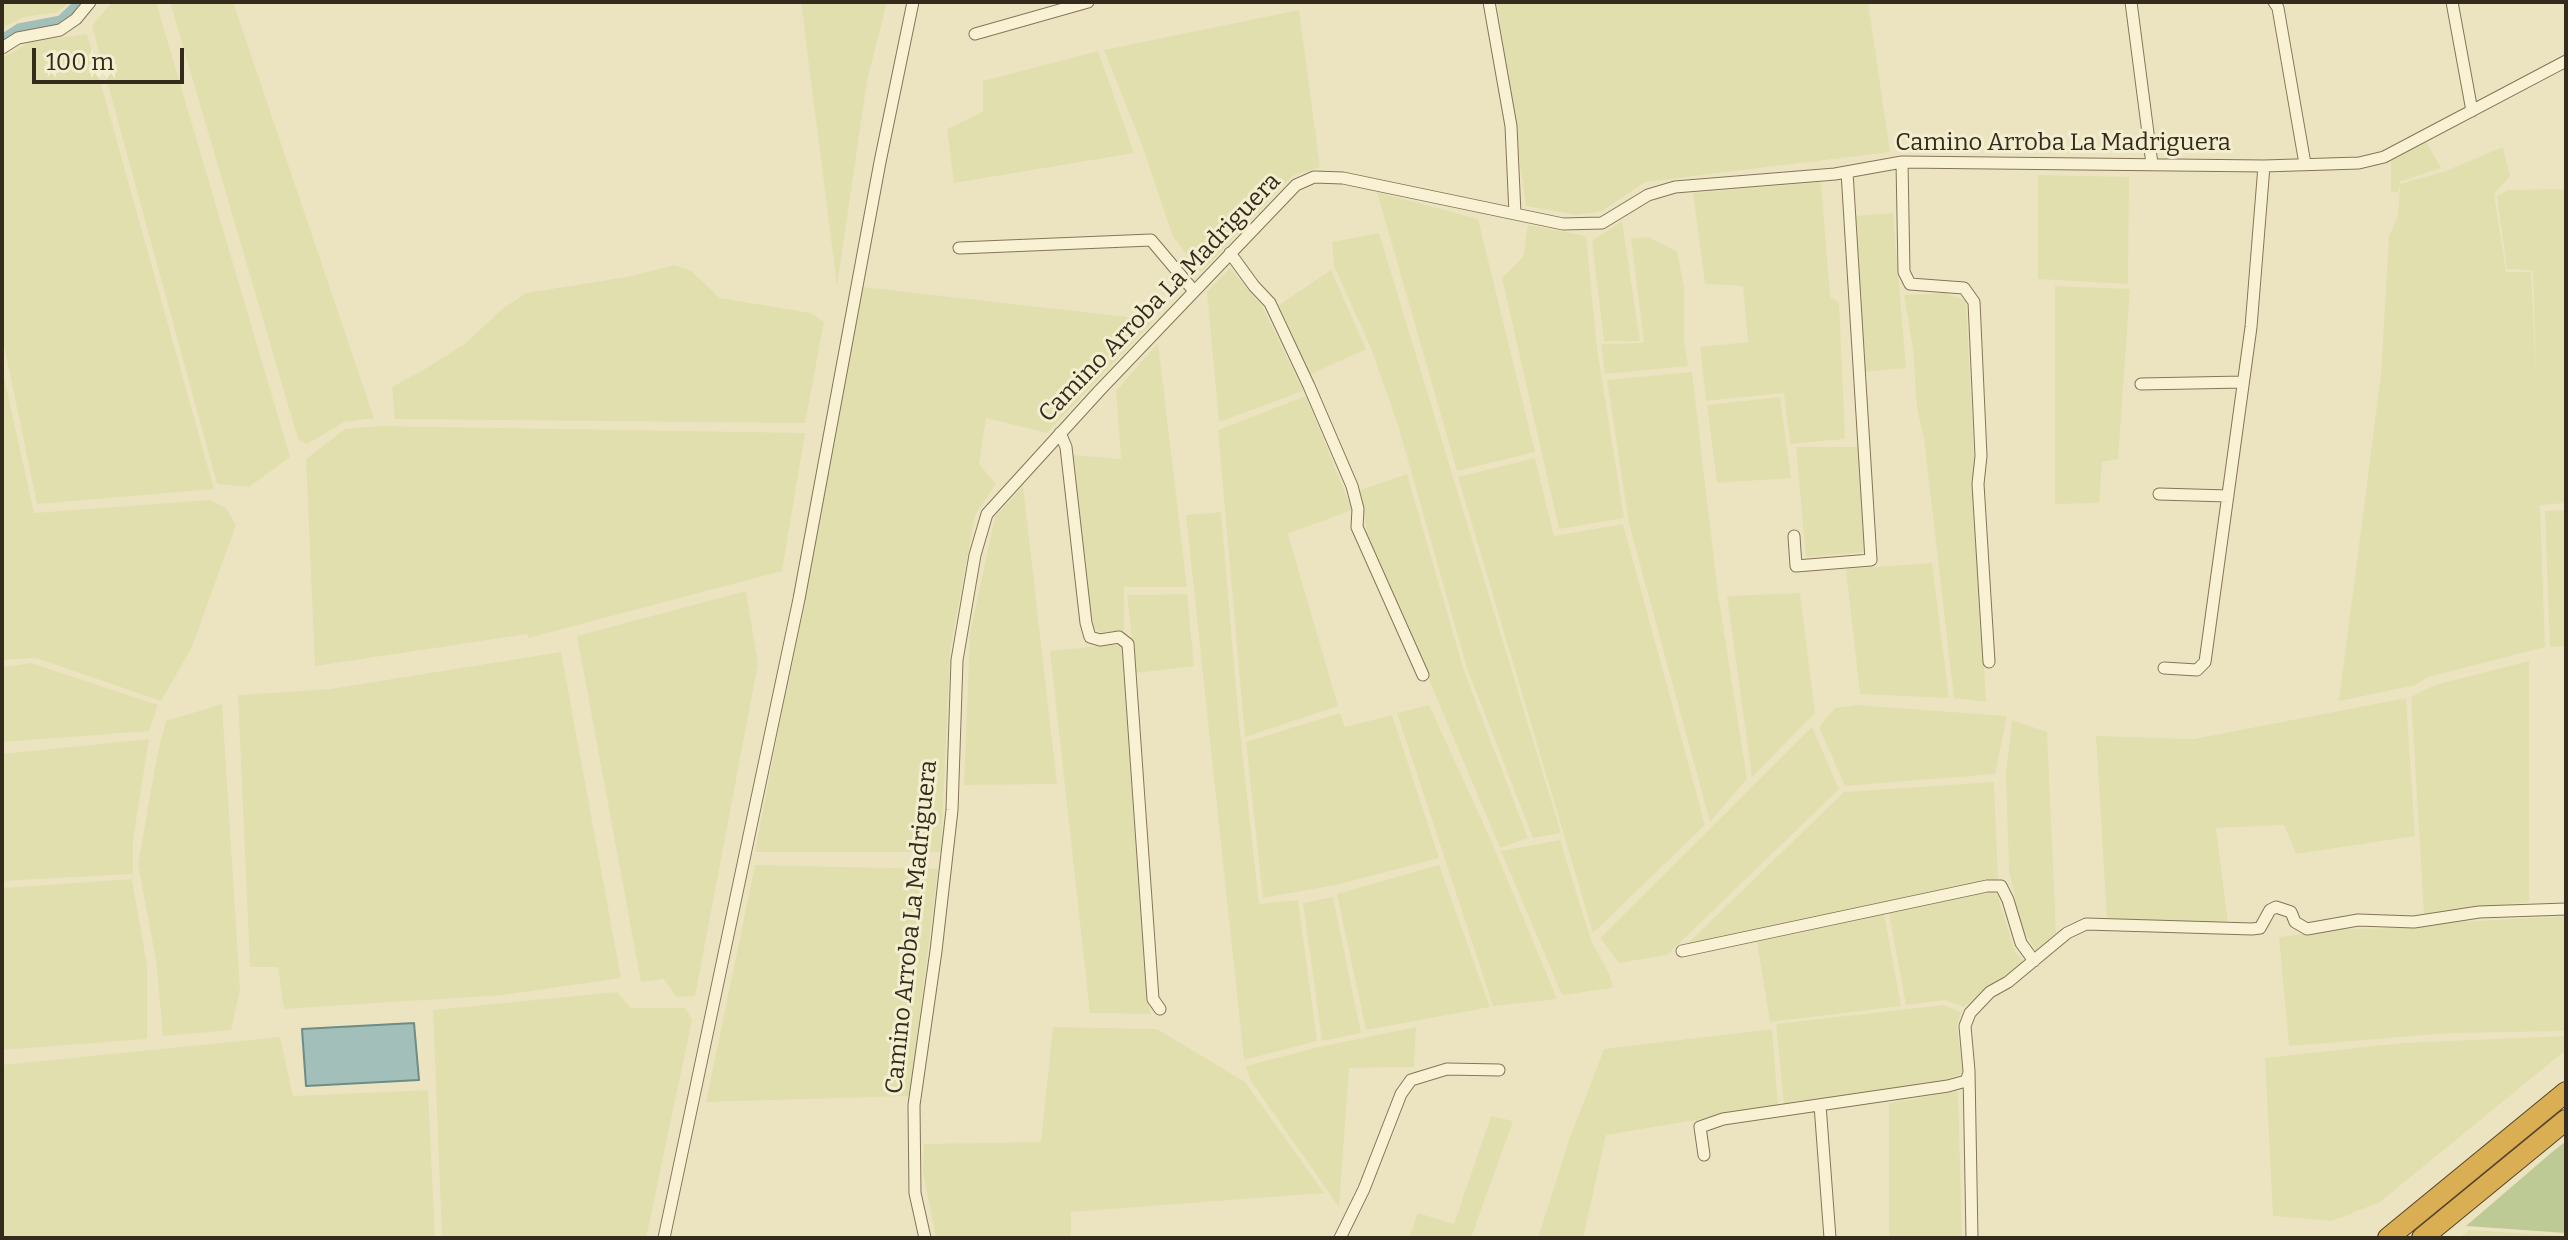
<!DOCTYPE html>
<style>
body{margin:0}
#map{position:relative;width:2568px;height:1240px;overflow:hidden;background:#ece4c1;font-family:Bitter,serif}
canvas{display:block}
.frame{position:absolute;inset:0;border:4px solid #352b1d;pointer-events:none}
.scale{position:absolute;left:32px;top:48px;width:152px;height:36px;box-sizing:border-box;border:4px solid #352b1d;border-top:0;padding-left:10px;font-size:24px;line-height:28px;white-space:nowrap;color:#352b1d;-webkit-text-stroke:6px #f4eed0;paint-order:stroke}
</style>
<div id="map">
<canvas width="2568" height="1240"></canvas>
<div class="frame"></div>
<div class="scale">100 m</div>
</div>
<script>
const ctx = document.querySelector('canvas').getContext('2d');
ctx.lineJoin = 'round';
function fillPath(path, color) { ctx.fillStyle = color; ctx.fill(path, 'evenodd'); }
const shape = rows => new Path2D(rows.map(r => 'M' + r).join(''));
function trace(path, color, width, dash) { ctx.strokeStyle = color; ctx.lineWidth = width; ctx.lineCap = dash ? 'butt' : 'round'; ctx.setLineDash(dash || []); ctx.stroke(path); }
function drawText(font, color, halo, rows, align = 'center') {
  ctx.font = font + ' Bitter,serif'; ctx.lineWidth = 6; ctx.setLineDash([]); ctx.textBaseline = 'middle'; ctx.strokeStyle = halo; ctx.fillStyle = color; for (const [text, x, y, turn = 0] of rows) {
    ctx.save(); ctx.translate(x, y); ctx.rotate((+turn || 0) * Math.PI / 180); ctx.textAlign = isNaN(turn) ? turn : align; if (halo) ctx.strokeText(text, 0, 0); ctx.fillText(text, 0, 0); ctx.restore();
  }
}
const farmland = shape([
 [2,2,70,2,56,13,24,17,2,28],
 [112,2,156,2,290,457,249,487,217,484,92,26],
 [170,2,233,2,374,418,344,422,307,444,298,439],
 [801,2,887,2,867,81,837,286],
 [1497,2,1868,2,1890,152,1645,182,1602,211,1577,215,1526,206],
 [1299,10,1320,167,1292,176,1201,272,1173,237,1143,148,1104,50],
 [87,34,214,489,37,504,2,336,2,58,30,42],
 [1098,51,1134,153,954,183,947,129,983,112,983,81],
 [2425,140,2441,168,2399,182,2400,184,2443,172,2503,147,2510,176,2494,194,2506,272,2531,272,2536,377,2533,270,2507,269,2497,196,2508,190,2566,189,2566,503,2540,505,2545,647,2428,677,2416,685,2339,701,2381,374,2389,236,2398,216,2400,185,2398,192,2391,192,2391,160],
 [2038,175,2129,177,2128,284,2038,279],
 [1821,182,1830,297,1839,302,1845,439,1790,444,1784,393,1706,401,1700,347,1748,342,1743,286,1705,284,1693,193],
 [1377,192,1478,219,1535,452,1457,471],
 [1893,213,1906,368,1864,372,1853,216],
 [1622,221,1640,341,1604,341,1592,241],
 [1528,225,1586,236,1597,348,1624,518,1559,529,1502,278,1523,257],
 [1379,233,1561,833,1533,838,1467,668,1398,425,1370,346,1334,266,1332,242],
 [1649,237,1677,252,1684,287,1684,341,1688,366,1605,374,1601,344,1644,343,1631,239],
 [675,265,691,271,720,298,811,313,824,322,805,423,395,419,392,387,425,369,466,343,502,309,526,293,627,277],
 [1230,268,1262,306,1303,391,1219,422,1207,292],
 [1331,270,1366,349,1309,375,1279,305],
 [2055,286,2130,289,2118,459,2102,462,2099,503,2055,504],
 [863,287,1154,320,1047,433,986,418,979,464,996,484,975,515,950,651,941,852,755,852],
 [1945,293,1966,301,1986,702,1954,698,1924,439,1917,408,1913,349,1904,295],
 [1158,343,1187,587,1124,587,1124,632,1101,633,1092,628,1071,455,1121,459,1116,391],
 [2,368,34,513,209,500,226,508,236,525,192,647,161,701,36,658,2,660],
 [1692,372,1718,594,1747,779,1710,822,1629,524,1607,380],
 [1306,396,1352,510,1288,534,1338,706,1245,737,1218,430],
 [1780,397,1791,478,1717,483,1707,405],
 [380,426,805,433,782,571,528,638,528,634,315,666,306,459,345,429],
 [1796,447,1861,447,1865,552,1806,557],
 [1535,458,1554,536,1623,524,1705,825,1593,933,1458,477],
 [1407,474,1464,671,1528,838,1500,848,1367,533,1360,490],
 [1023,486,1057,784,964,785,970,633,995,517],
 [2566,510,2566,646,2550,647,2545,511],
 [1221,512,1239,723,1259,904,1298,900,1317,1041,1244,1060,1186,515],
 [1932,563,1949,698,1860,694,1846,569],
 [746,591,758,664,695,996,676,997,664,979,641,982,577,636],
 [1800,593,1815,713,1752,777,1727,596],
 [1187,594,1194,666,1136,673,1127,595],
 [1119,644,1123,648,1150,1014,1090,1013,1050,651],
 [561,652,621,978,503,995,284,1009,278,967,250,967,238,695,330,689],
 [2529,661,2529,902,2424,914,2411,697,2435,685],
 [31,663,158,705,149,731,2,742,2,667],
 [2406,698,2415,836,2296,854,2284,825,2216,828,2228,923,2107,920,2096,736,2194,739],
 [222,704,240,990,231,1030,163,1036,156,961,138,864,157,756,166,721],
 [1429,705,1490,838,1557,999,1493,1006,1397,713],
 [1856,705,2007,716,1995,774,1845,786,1819,727,1835,708],
 [1340,713,1345,727,1392,715,1439,858,1336,885,1263,898,1246,742],
 [2012,720,2047,732,2056,933,2036,950,2022,929,2009,870,2006,774],
 [1812,727,1839,789,1667,955,1619,963,1600,938],
 [149,739,133,840,133,874,2,881,2,754],
 [1994,782,1998,879,1686,945,1844,792],
 [1560,840,1591,940,1610,976,1613,988,1562,995,1501,851],
 [755,865,938,869,910,1096,706,1102],
 [1439,865,1490,1007,1366,1030,1337,894],
 [132,879,147,965,147,1039,2,1050,2,888],
 [1985,891,1997,894,2015,952,2025,963,1963,1007,1945,1000,1906,1005,1889,913],
 [1333,897,1361,1033,1322,1041,1303,903],
 [1884,914,1901,1006,1770,1022,1757,942],
 [2566,916,2566,1031,2451,1033,2289,1046,2279,937,2341,929,2405,928,2458,922],
 [617,992,631,1008,685,1008,692,1020,646,1238,442,1238,433,1010],
 [1944,1005,1961,1012,1957,1026,1963,1073,1943,1081,1784,1105,1776,1024],
 [1053,1027,1157,1029,1245,1082,1324,1193,1071,1212,1071,1238,936,1238,923,1172,924,1144,1041,1142],
 [1416,1027,1414,1067,1349,1068,1339,1207,1251,1081,1246,1066,1319,1047],
 [1772,1029,1778,1106,1606,1135,1583,1238,1538,1238,1568,1143,1604,1049],
 [2566,1036,2566,1050,2380,1202,2332,1221,2273,1216,2265,1058,2402,1043],
 [280,1037,293,1096,428,1090,435,1238,2,1238,2,1065],
 [1958,1091,1962,1238,1889,1238,1889,1103],
 [1491,1116,1513,1121,1471,1238,1409,1238,1418,1213,1454,1224],
 [2469,1230,2566,1236,2566,1238,2459,1238]
]);
const green = shape([
 [2566,1141,2566,1233,2466,1226,2551,1153]
]);
const water = shape([
 [414,1023,419,1080,306,1086,302,1029,414,1023]
]);
const canal = shape([
 [2,40,19,29,61,21,81,2]
]);
const street = shape([
 [1489,2,1511,126,1515,214],
 [2131,2,2152,164],
 [2274,2,2278,8,2305,164],
 [2452,2,2472,111],
 [975,34,1088,2],
 [2,48,18,38,60,30,76,19,90,2],
 [1902,162,1904,272,1910,284,1964,288,1974,302,1981,456,1978,484,1989,662],
 [959,248,1151,240,1194,291],
 [1230,253,1254,286,1270,303,1309,386,1352,486,1358,509,1357,527,1423,675],
 [2141,384,2243,382],
 [1060,433,1066,447,1086,623,1090,637,1100,640,1119,637,1128,644,1153,999,1160,1009],
 [2159,494,2228,496],
 [1794,536,1796,566,1871,560,1847,172],
 [2164,668,2197,670,2205,662,2251,327,2264,166],
 [1682,951,1987,886,2001,886,2008,900,2021,943,2034,961],
 [1820,1105,1830,1238],
 [1704,1155,1700,1127,1723,1119,1948,1086,1966,1081,1969,1073],
 [664,1238,799,599,880,162,913,2],
 [925,1238,915,1193,914,1105,936,951,952,810,957,660,975,555,987,514,1100,390,1296,185,1314,177,1343,178,1563,224,1602,223,1648,195,1675,187,1835,174,1902,162,2264,166,2359,163,2384,157,2566,61],
 [1340,1238,1364,1189,1401,1094,1411,1080,1447,1069,1499,1070],
 [1972,1238,1969,1071,1965,1026,1970,1013,1990,992,2008,982,2067,933,2086,924,2252,929,2260,928,2270,910,2276,907,2291,912,2295,922,2307,929,2358,920,2414,922,2479,912,2566,909]
]);
const highway = shape([
 [2388,1238,2566,1092],
 [2422,1238,2566,1120]
]);
const streetNames = [
 ["Camino Arroba La Madriguera",2063,143],
 ["Camino Arroba La Madriguera",1160,298,-46],
 ["Camino Arroba La Madriguera",912,927,-84]
];
fillPath(farmland, '#e2dfae');
fillPath(green, '#beca95');
fillPath(water, '#a3bfba');
trace(water, '#6b8c87', 2);
trace(canal, '#a3bfba', 11);
trace(street, '#857559', 13);
trace(highway, '#53432d', 22);
trace(street, '#f8f1d3', 11);
trace(highway, '#daae53', 20);
drawText('24px', '#352b1d', '#f4eed0', streetNames);
</script>
